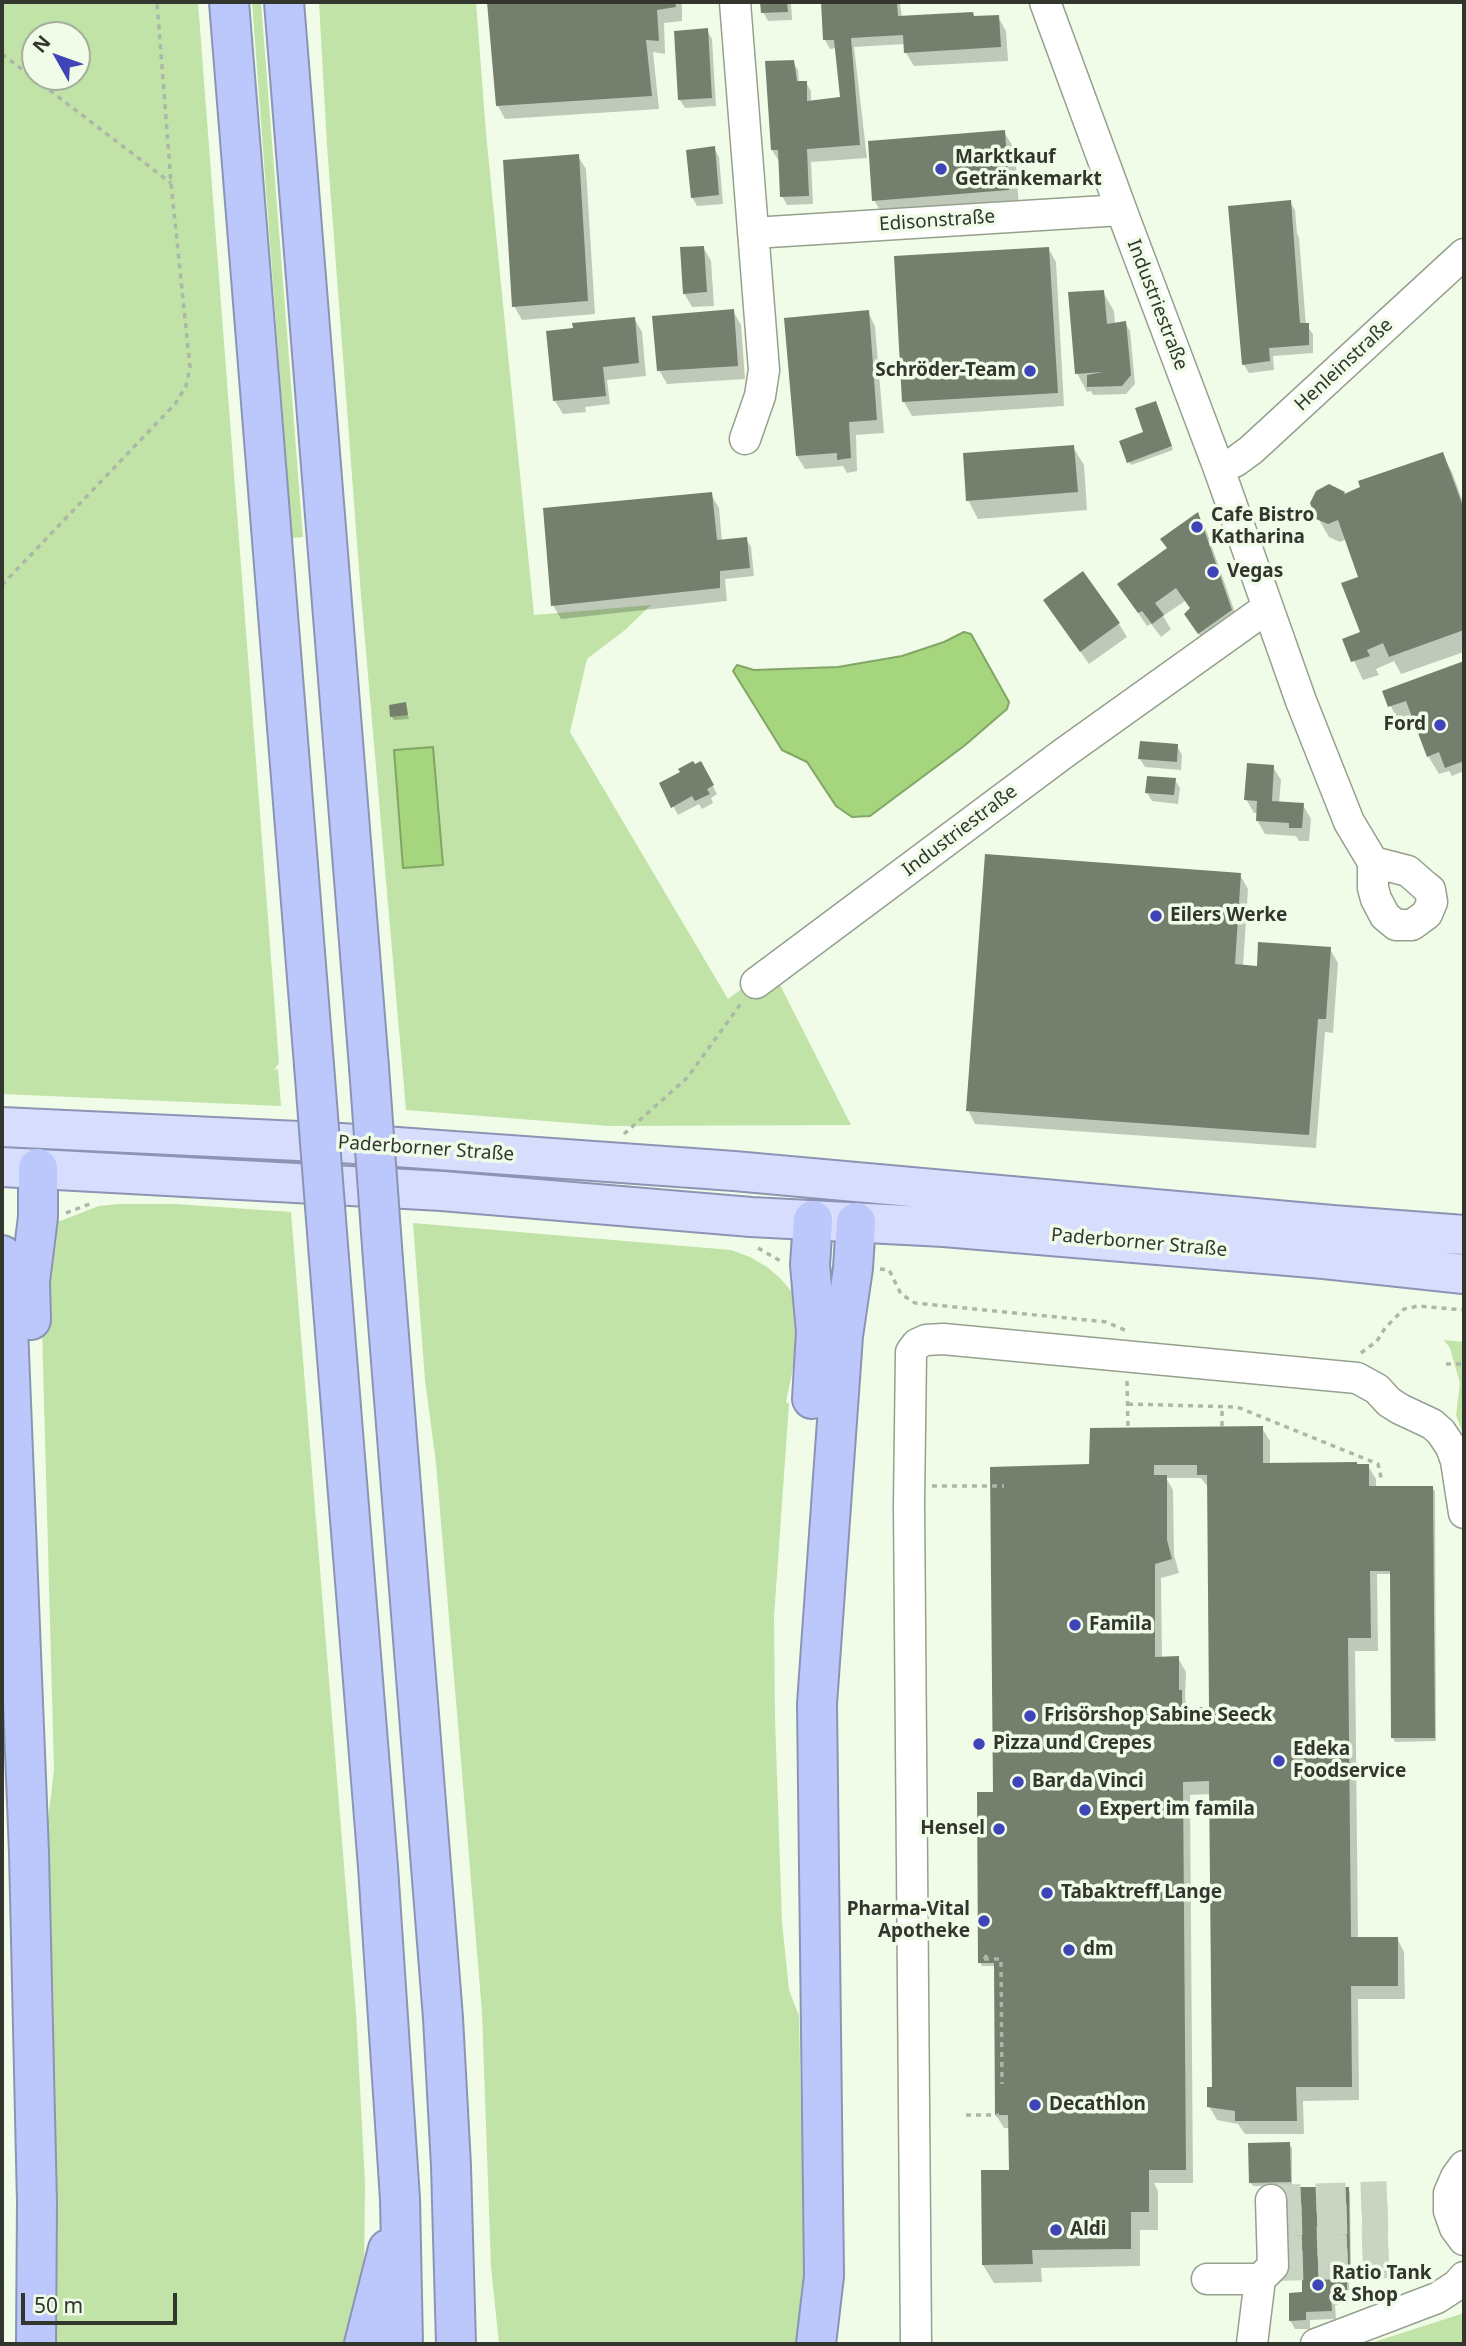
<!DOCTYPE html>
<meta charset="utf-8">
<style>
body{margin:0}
#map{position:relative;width:1466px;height:2346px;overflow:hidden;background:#f0fce8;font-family:"Noto Sans",sans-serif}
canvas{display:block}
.frame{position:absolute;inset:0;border:4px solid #32362f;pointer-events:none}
.north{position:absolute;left:21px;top:21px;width:70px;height:70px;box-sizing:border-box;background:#f0fce8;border:2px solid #a4ad9e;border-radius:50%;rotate:310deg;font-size:19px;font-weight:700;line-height:28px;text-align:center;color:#32362f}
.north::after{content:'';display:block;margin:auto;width:24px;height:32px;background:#4044b9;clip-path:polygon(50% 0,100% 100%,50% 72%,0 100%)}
.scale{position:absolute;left:21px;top:2293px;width:156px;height:32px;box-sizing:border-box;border:4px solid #32362f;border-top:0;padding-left:9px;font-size:21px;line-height:24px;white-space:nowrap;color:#32362f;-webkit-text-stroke:5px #f0fce8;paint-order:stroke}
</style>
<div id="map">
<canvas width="1466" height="2346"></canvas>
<div class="frame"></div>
<div class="north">N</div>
<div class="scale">50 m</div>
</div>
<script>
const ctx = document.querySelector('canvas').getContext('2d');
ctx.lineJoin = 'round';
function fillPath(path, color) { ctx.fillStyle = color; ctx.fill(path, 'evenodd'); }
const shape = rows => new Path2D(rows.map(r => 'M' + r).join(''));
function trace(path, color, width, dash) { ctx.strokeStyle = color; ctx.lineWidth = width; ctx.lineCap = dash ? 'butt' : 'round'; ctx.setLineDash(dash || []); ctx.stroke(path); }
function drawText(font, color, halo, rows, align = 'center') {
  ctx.font = font + ' "Noto Sans",sans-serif'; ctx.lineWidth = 7; ctx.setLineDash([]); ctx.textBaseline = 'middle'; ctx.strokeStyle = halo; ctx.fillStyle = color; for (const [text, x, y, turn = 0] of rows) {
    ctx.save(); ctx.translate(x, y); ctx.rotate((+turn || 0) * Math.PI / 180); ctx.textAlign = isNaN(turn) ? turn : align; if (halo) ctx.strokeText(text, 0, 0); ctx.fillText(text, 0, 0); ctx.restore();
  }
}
const green = shape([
 [2,2,198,2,279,1063,274,1070,278,1069,281,1106,2,1094],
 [77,35,77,77,35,77,35,35],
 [252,2,261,2,303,537,292,538],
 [319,2,476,2,486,133,534,615,651,605,625,630,587,659,570,732,728,999,771,967,851,1125,609,1126,406,1110,361,595,327,146],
 [119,1204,175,1204,291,1212,356,2013,365,2183,364,2283,353,2344,55,2344,45,1844,54,1770,42,1328,55,1220,60,1221,99,1206],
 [413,1223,731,1250,750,1257,767,1267,780,1278,792,1292,796,1319,796,1354,786,1402,789,1404,774,1617,775,1718,782,1922,789,1990,799,2016,801,2115,808,2232,802,2344,499,2344,491,2267,482,2012,436,1463,425,1380],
 [1444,1340,1464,1342,1464,1437,1456,1415,1460,1383,1450,1348],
 [1464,2313,1464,2344,1369,2344,1374,2342]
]);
const water = shape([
 [964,632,971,634,1009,702,1007,709,964,746,870,816,852,817,836,806,807,762,782,750,733,671,737,665,754,670,838,667,902,656,944,642,964,632],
 [433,747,443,865,403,868,394,750,433,747]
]);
const shadow = shape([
 [489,2,682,2,682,21,664,23,665,54,653,52,659,109,505,119,498,106],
 [762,2,791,2,792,20,768,21,763,12],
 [823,2,900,2,902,18,998,17,1006,31,1008,61,914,66,906,53,905,44,854,47,867,158,811,162,813,204,787,205,782,196,780,163,772,150,793,62,798,70,799,83,806,83,811,91,811,102,843,99,836,48,830,49,825,40],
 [707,30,712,39,716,106,685,108,680,100],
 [1004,132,1015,150,1019,208,885,219,874,200],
 [714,148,719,157,723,204,697,206,692,197],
 [578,156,586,169,595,314,522,320,514,306],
 [1290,202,1295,210,1297,233,1299,238,1306,325,1313,334,1313,353,1273,356,1274,370,1249,373,1244,365],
 [703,247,711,261,714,306,692,307,684,293],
 [1048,248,1056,262,1064,406,912,416,904,402,896,258],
 [1103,292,1114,311,1115,324,1125,323,1130,331,1135,384,1126,394,1093,395,1091,391,1087,392,1077,373],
 [733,311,741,325,745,379,667,384,659,370],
 [868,312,875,326,884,433,856,435,857,471,847,473,843,466,805,469,797,456],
 [634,318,642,332,646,376,607,380,610,404,585,407,586,412,563,414,555,401,575,329],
 [1157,406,1173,450,1131,465,1129,462],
 [1073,447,1084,465,1087,510,978,519,968,500],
 [1442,454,1452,472,1464,505,1464,652,1401,674,1394,661,1376,669,1379,675,1363,680,1344,640,1362,633,1361,578,1347,539,1340,542,1329,537,1318,518,1343,493,1345,495],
 [711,494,719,508,722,542,746,539,751,547,754,576,725,579,727,601,561,619,553,605],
 [1197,514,1205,527,1239,624,1207,646,1186,615,1191,609,1185,601,1163,616,1171,629,1161,637,1151,624,1147,626,1119,585,1168,549],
 [1119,624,1127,637,1089,664,1063,627],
 [1464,663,1464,771,1452,776,1449,771,1439,774,1428,756,1415,719,1400,725,1384,692],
 [405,704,409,719,394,720,392,717],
 [1177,746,1182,755,1181,770,1145,767,1140,759],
 [701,764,717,794,711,798,713,803,702,809,699,804,678,815,661,784],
 [1273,767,1281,780,1279,804,1303,805,1311,819,1309,841,1299,841,1296,836,1265,834,1257,820,1258,813,1254,813,1246,799],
 [1175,780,1180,788,1178,804,1152,801,1147,793],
 [1240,875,1248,889,1243,967,1258,968,1330,949,1338,963,1333,1033,1325,1032,1316,1148,975,1124,968,1110],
 [1262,1428,1270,1441,1270,1464,1368,1466,1376,1479,1376,1488,1432,1488,1435,1491,1436,1741,1395,1742,1393,1738,1392,1574,1377,1574,1378,1651,1355,1651,1358,1939,1397,1938,1404,1952,1405,1999,1358,1999,1359,2100,1303,2101,1304,2134,1245,2134,1238,2124,1217,2120,1209,2106,1214,2088,1211,1794,1190,1795,1193,2183,1154,2183,1158,2191,1158,2230,1140,2230,1140,2266,1041,2268,1042,2282,994,2283,983,2265,1010,2172,1010,2128,1004,2128,996,2115,996,1966,982,1966,980,1962,995,1793,1091,1466],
 [1166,1478,1201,1478,1209,1488,1210,1709,1189,1710,1185,1699,1186,1672,1178,1658,1162,1658,1161,1578,1179,1573,1174,1555,1173,1490],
 [1289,2144,1292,2148,1292,2186,1253,2186,1251,2183],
 [1348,2189,1350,2192,1351,2273,1299,2274,1299,2277,1351,2276,1345,2278,1349,2283,1349,2299,1338,2299,1338,2305,1335,2305,1336,2319,1310,2320,1310,2329,1295,2329,1290,2320,1304,2294,1304,2279,1296,2279,1294,2275]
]);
const building = shape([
 [487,2,675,2,676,7,657,10,659,41,646,40,652,96,496,106],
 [760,2,787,2,788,12,761,13],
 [821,2,897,2,898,16,973,12,974,16,999,15,1001,47,904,53,903,35,851,38,860,145,807,149,809,196,780,197,778,150,771,150,765,61,794,60,797,81,807,81,807,101,840,97,834,40,823,40],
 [708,28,712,98,678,100,674,31],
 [1005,130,1009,190,872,201,868,141],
 [715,146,719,195,691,198,686,150],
 [579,154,588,301,512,307,503,160],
 [1291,200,1300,323,1309,323,1309,345,1269,348,1270,361,1242,365,1228,206],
 [704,246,707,292,683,294,680,247],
 [1049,247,1058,393,902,402,894,256],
 [1104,290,1107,324,1126,321,1131,375,1122,386,1087,387,1087,375,1103,372,1075,374,1068,292],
 [734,309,738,366,657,371,652,316],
 [869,310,877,420,849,422,851,458,837,460,837,453,796,456,784,318],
 [635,317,639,363,603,367,606,396,553,401,546,331,573,328,572,323],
 [1156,401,1172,446,1127,463,1119,441,1143,432,1135,408],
 [1074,445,1078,492,966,501,963,453],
 [1443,452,1464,509,1464,630,1389,657,1383,643,1367,650,1370,656,1351,662,1342,639,1360,632,1341,583,1358,577,1338,520,1328,524,1316,519,1310,503,1316,491,1329,484,1345,492,1344,494,1360,487,1358,481],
 [712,492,717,540,747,537,750,568,720,571,720,588,551,606,543,508],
 [1198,512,1232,610,1198,634,1184,614,1190,608,1176,588,1155,603,1164,615,1152,624,1142,611,1138,613,1117,584,1167,548,1160,539],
 [1083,571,1120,623,1080,652,1043,600],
 [1464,661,1464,761,1445,768,1439,752,1427,757,1406,701,1388,707,1382,691],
 [406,702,408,715,390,717,389,705],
 [1140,741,1178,744,1177,762,1138,759],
 [693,761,695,764,701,761,714,785,707,789,710,794,695,801,692,796,671,808,659,783,680,772,678,769],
 [1247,763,1274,765,1272,801,1304,803,1302,828,1289,828,1289,823,1256,821,1257,801,1244,800],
 [1147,776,1176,778,1174,795,1145,793],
 [985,854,1241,873,1235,964,1257,966,1258,942,1331,947,1326,1019,1318,1019,1309,1135,966,1111],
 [1263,1426,1263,1463,1357,1462,1357,1464,1369,1464,1369,1486,1433,1486,1435,1738,1391,1738,1390,1571,1370,1571,1371,1638,1348,1638,1351,1937,1398,1937,1398,1986,1351,1986,1352,2087,1296,2087,1297,2121,1235,2121,1235,2111,1207,2107,1207,2087,1212,2087,1209,1781,1183,1782,1186,2170,1149,2170,1149,2212,1131,2212,1131,2249,1032,2250,1033,2264,982,2265,981,2170,1009,2170,1008,2115,995,2115,994,1963,978,1963,977,1792,993,1792,990,1467,1089,1464,1090,1428],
 [1154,1465,1197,1465,1197,1475,1207,1475,1209,1707,1182,1708,1182,1690,1179,1690,1179,1656,1155,1657,1155,1564,1172,1559,1167,1540,1167,1475,1154,1475],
 [1290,2142,1291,2182,1249,2183,1248,2143],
 [1292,2187,1349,2187,1350,2275,1331,2275,1331,2278,1347,2278,1347,2296,1331,2296,1332,2311,1306,2312,1306,2320,1289,2321,1289,2293,1302,2292,1302,2275,1293,2276]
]);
const minorTunnel = shape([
 [1271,2200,1387,2196],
 [1272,2221,1388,2218],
 [1272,2243,1388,2240],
 [1273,2266,1389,2263]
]);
const path = shape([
 [2,54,171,183],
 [2,585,175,404,186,386,190,367,171,183,157,2],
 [624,1134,687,1078,742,1002],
 [66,1213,92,1203],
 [758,1248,782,1262],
 [880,1269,889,1270,901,1294,915,1303,1106,1322,1127,1331],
 [1361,1353,1377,1341,1385,1328,1404,1309,1418,1306,1464,1310],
 [1446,1364,1464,1364],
 [1127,1381,1128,1427],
 [1128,1404,1237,1407,1378,1464,1382,1482],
 [1222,1426,1222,1407],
 [932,1486,1004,1486],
 [984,1959,1001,1959,1002,2084],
 [984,1959,989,1952],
 [966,2115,999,2115]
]);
const minor = shape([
 [735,2,764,370,760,396,745,439],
 [1045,2,1127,225,1219,469,1301,701,1349,822,1373,862,1373,888,1376,899,1385,916,1396,925,1412,925,1427,914,1432,902,1430,890,1425,886,1408,871,1373,862],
 [753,233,1121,210],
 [1219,469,1236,461,1251,450,1464,254],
 [756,983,1064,753,1267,608],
 [1464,2166,1456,2177,1449,2193,1449,2211,1455,2228,1464,2240],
 [1207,2279,1260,2279],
 [916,2344,909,1505,911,1352,917,1344,926,1340,943,1339,1357,1378,1377,1389,1389,1402,1400,1409,1432,1424,1441,1432,1451,1447,1456,1461,1464,1513],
 [1252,2344,1260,2279,1273,2266,1271,2200],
 [1316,2344,1437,2298,1457,2285,1464,2277]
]);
const major = shape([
 [2,1127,341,1143,734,1171,1332,1225,1464,1235],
 [2,1167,442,1191,751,1217,944,1227,1324,1259,1464,1274]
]);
const highway = shape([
 [229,2,314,1065],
 [284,2,369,1067],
 [2,1255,6,1277,29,1853,37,2203,36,2344],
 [329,1258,378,1867,400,2199,403,2344],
 [383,1260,443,2018,451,2166,456,2344],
 [31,1320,30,1281,38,1217,38,1168],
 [812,1399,816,1332,810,1265,813,1220],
 [364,2344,388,2249],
 [816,2344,824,2276,817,1704,843,1336,853,1268,856,1222]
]);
const highwayBridge = shape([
 [314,1065,329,1258],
 [369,1067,383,1260]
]);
const markers = [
 [941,169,7,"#4044b9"],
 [1030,371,7,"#4044b9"],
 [1197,527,7,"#4044b9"],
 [1213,572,7,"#4044b9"],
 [1440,725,7,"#4044b9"],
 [1156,916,7,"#4044b9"],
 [1075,1625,7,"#4044b9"],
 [1030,1716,7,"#4044b9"],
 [979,1744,7,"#4044b9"],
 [1279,1761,7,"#4044b9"],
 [1018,1782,7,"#4044b9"],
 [1085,1810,7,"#4044b9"],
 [999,1829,7,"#4044b9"],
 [1047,1893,7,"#4044b9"],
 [984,1921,7,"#4044b9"],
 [1069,1950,7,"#4044b9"],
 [1035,2105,7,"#4044b9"],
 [1056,2230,7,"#4044b9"],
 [1318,2285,7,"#4044b9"]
];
const poiNames = [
 ["Marktkauf",955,158],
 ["Getränkemarkt",955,180],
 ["Schröder-Team",1016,371,"right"],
 ["Cafe Bistro",1211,516],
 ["Katharina",1211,538],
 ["Vegas",1227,572],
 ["Ford",1426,725,"right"],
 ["Eilers Werke",1170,916],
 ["Famila",1089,1625],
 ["Frisörshop Sabine Seeck",1044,1716],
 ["Pizza und Crepes",993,1744],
 ["Edeka",1293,1750],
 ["Foodservice",1293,1772],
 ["Bar da Vinci",1032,1782],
 ["Expert im famila",1099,1810],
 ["Hensel",985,1829,"right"],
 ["Tabaktreff Lange",1061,1893],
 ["Pharma-Vital",970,1910,"right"],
 ["Apotheke",970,1932,"right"],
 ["dm",1083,1950],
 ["Decathlon",1049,2105],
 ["Aldi",1070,2230],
 ["Ratio Tank",1332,2274],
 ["& Shop",1332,2296]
];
const streetNames = [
 ["Edisonstraße",937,221,-4],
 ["Industriestraße",1157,305,69],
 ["Henleinstraße",1344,365,-43],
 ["Industriestraße",960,831,-37],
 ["Paderborner Straße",426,1149,4],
 ["Paderborner Straße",1139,1243,5]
];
fillPath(green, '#c1e3a7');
fillPath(water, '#a5d57d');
trace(water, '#82a566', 2);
fillPath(shadow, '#0003');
fillPath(building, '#757f6d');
trace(minorTunnel, '#cad4c3', 30, [30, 15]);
trace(minor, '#95a08e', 33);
trace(major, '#8c94b4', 42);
trace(highway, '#8c94b4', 42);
trace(path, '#adb7a7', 3.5, [5, 5]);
trace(minor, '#fff', 30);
trace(major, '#d7ddfd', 38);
trace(highway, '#bcc7fc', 38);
trace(highwayBridge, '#8c94b4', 42, []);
trace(highwayBridge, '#bcc7fc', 38);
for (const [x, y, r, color] of markers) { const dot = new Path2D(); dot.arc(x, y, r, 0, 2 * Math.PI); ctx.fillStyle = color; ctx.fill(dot); trace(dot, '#f0fce8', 2.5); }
drawText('bold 19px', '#32362f', '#f0fce8', poiNames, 'left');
drawText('19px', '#32362f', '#f0fce8', streetNames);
</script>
